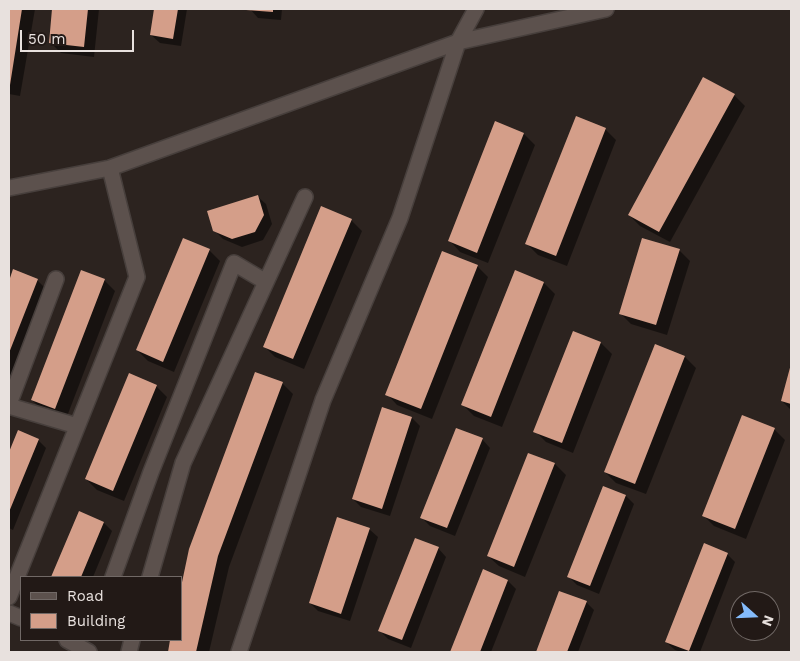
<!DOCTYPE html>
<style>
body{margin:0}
#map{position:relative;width:800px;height:661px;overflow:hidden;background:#2c231f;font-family:"Work Sans",sans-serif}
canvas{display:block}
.frame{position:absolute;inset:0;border:10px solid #e8e1de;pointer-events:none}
.legend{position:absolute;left:20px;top:576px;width:162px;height:65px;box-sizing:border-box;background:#221916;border:1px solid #716966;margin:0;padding:6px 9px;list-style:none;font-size:15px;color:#e8e1de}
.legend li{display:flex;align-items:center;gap:10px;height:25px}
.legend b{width:25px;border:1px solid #716966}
.north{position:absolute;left:730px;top:591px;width:50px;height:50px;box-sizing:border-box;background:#221916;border:1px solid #716966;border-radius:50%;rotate:110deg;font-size:14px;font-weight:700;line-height:20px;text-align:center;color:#e8e1de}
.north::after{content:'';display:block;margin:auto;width:18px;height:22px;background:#84bbfb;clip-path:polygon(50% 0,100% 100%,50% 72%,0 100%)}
.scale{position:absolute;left:20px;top:30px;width:114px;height:22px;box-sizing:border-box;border:2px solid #e8e1de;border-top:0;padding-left:6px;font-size:15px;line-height:18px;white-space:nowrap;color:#e8e1de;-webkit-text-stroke:4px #221916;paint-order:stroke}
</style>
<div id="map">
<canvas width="800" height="661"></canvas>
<div class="frame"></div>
<ul class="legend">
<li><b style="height:6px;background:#5c514d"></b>Road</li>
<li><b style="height:14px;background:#d49e89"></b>Building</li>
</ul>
<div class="north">N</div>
<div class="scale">50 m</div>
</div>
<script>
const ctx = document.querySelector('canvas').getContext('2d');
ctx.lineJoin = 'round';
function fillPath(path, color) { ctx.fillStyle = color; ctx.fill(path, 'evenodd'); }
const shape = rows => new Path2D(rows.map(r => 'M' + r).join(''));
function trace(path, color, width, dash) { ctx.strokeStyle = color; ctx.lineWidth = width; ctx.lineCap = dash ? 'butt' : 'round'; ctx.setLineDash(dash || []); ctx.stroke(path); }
const shadow = shape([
 [9,9,35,9,20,96,9,94],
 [53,9,99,9,94,57,61,53,50,42],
 [156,9,187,9,181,46,160,43,151,35],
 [250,9,282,9,281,20,258,18],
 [734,95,745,106,670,242,640,226,629,215],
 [605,129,616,140,567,266,538,255,527,244],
 [524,134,535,145,488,263,460,252,450,241],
 [257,196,266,204,272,224,263,240,242,247,223,239,214,230],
 [351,220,362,231,304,369,275,357,264,346],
 [209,250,220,261,174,372,148,361,137,350],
 [679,250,690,261,667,335,631,324,620,313],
 [477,266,488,277,432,419,397,405,387,394],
 [14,271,37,280,45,288,9,382,9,284],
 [104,280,115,291,66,419,43,411,32,400],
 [544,283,555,294,502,427,474,416,463,405],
 [601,343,612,354,573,453,546,442,535,431],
 [655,346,685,357,696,368,646,494,616,483,605,472],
 [791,367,791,410,782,401],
 [282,383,293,394,229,567,209,652,169,652,171,640,181,640],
 [156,386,167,397,124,501,97,490,86,479],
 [412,418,420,426,390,516,361,507,353,499],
 [774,429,785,440,746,539,714,526,703,515],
 [19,432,38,440,46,448,13,530,9,528,9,456],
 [482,439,490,448,455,536,430,526,422,518],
 [529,454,555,464,566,475,525,577,499,566,488,556],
 [604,488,626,496,634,504,599,594,577,585,569,577],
 [79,513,104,523,112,531,93,577,53,577],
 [369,529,378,537,350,621,318,611,310,603],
 [438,548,446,557,411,648,388,639,380,631],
 [727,554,735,562,700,652,681,652,675,650,666,642],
 [483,571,508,581,516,589,491,652,451,652],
 [560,593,586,602,594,610,578,652,537,652]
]);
const building = shape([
 [9,9,22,9,10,85,9,85],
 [52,9,88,9,84,47,49,43],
 [154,9,178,9,173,39,150,35],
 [246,9,273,9,273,12,246,10],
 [703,77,735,94,659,232,628,215],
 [576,116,606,128,556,256,525,244],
 [495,121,524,133,477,253,448,241],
 [258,195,264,215,255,232,232,239,213,231,207,211],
 [321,206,352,219,293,359,263,347],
 [183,238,210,249,163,362,136,350],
 [642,238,680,249,656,325,619,314],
 [442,251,478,265,421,409,385,395],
 [13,269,38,279,9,353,9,281],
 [81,270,105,279,55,409,31,400],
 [515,270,544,282,491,417,461,405],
 [573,331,601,342,562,443,533,432],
 [655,344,685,356,635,484,604,472],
 [791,364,791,404,781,401],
 [255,372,283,382,218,556,196,652,168,652,170,640,181,640,181,587,189,549],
 [129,373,157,385,113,491,85,479],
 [382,407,412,417,382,509,352,499],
 [742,415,775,428,735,529,702,516],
 [456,428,483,438,447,528,420,518],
 [18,430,39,439,9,512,9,452],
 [528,453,555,463,514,567,487,556],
 [603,486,626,495,590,586,567,577],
 [79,511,104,522,81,577,51,577],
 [337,517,370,528,341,614,309,603],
 [415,538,439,547,402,640,378,631],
 [704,543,728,553,689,651,665,642],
 [483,569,508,580,480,652,450,652],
 [559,591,587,601,567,652,536,652]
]);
const minor = shape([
 [9,188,110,168,458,42,606,9],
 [9,404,56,279],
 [9,406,77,426],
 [113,577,151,472,234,263,266,282],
 [150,577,183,463,305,197],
 [9,597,137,277,110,168],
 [9,613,21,618],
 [67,640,89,652],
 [129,652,132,640],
 [239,652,323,400,400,218,458,42,476,9]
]);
fillPath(shadow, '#0007');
fillPath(building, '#d49e89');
trace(minor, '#473f3c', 18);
trace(minor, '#5c514d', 15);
</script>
